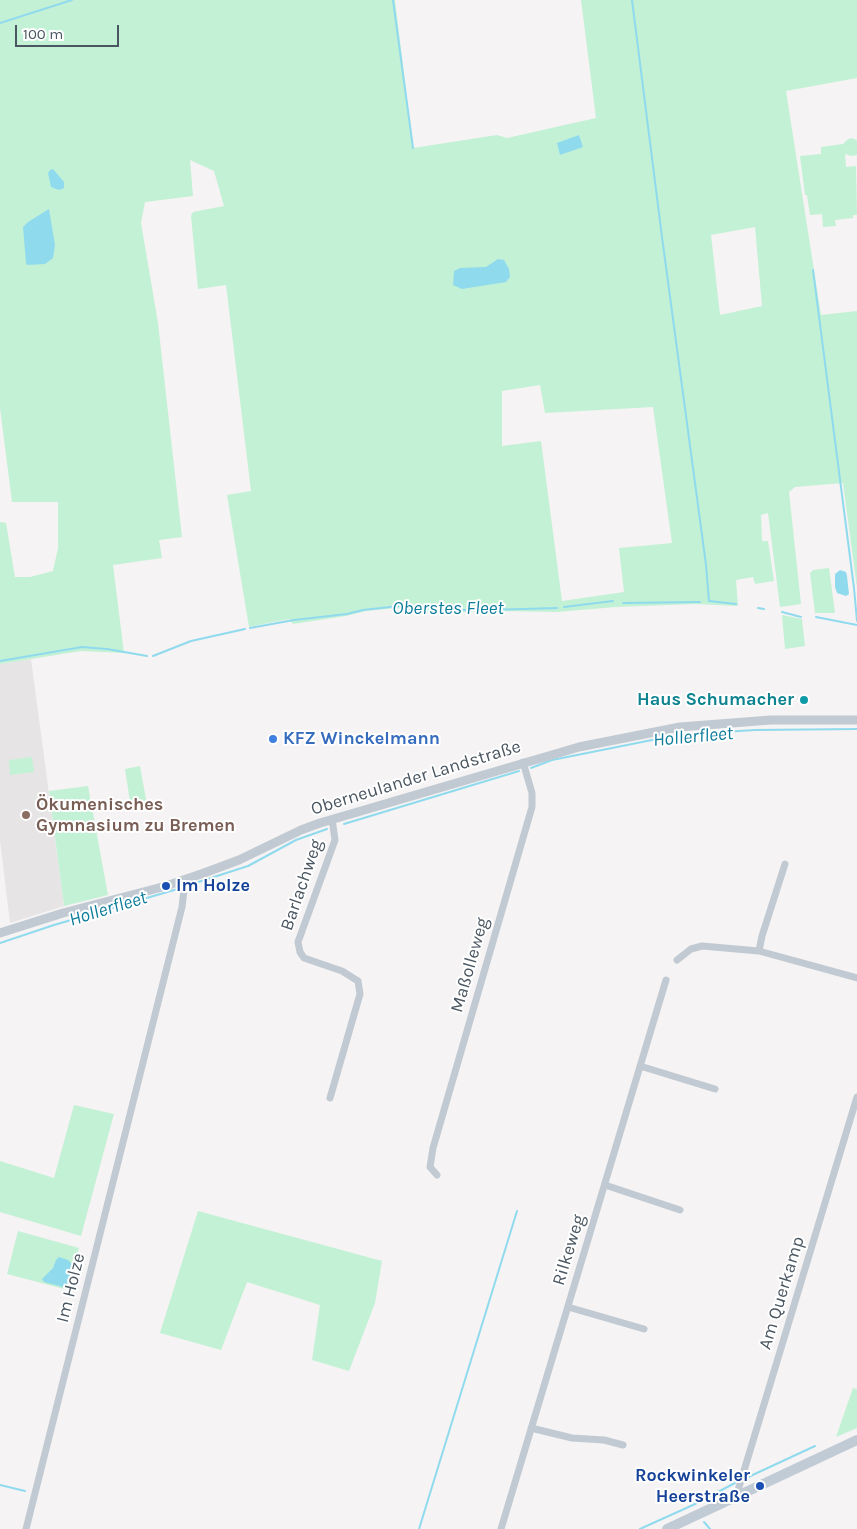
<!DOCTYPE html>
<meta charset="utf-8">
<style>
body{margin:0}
#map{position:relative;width:857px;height:1529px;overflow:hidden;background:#f5f3f3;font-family:Karla,sans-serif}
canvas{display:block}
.scale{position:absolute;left:15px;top:25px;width:104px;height:22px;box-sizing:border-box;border:2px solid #4a5661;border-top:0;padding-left:6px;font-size:15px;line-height:18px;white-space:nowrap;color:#4a5661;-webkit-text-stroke:4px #fff;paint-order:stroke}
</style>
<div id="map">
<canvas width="857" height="1529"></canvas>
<div class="scale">100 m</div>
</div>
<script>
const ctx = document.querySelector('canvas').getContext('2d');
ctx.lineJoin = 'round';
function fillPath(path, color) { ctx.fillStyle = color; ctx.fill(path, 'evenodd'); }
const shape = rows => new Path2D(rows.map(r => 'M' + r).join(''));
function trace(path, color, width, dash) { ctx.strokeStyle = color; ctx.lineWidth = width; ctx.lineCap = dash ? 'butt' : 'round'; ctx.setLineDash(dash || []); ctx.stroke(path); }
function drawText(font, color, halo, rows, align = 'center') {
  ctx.font = font + ' Karla,sans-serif'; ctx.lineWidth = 4; ctx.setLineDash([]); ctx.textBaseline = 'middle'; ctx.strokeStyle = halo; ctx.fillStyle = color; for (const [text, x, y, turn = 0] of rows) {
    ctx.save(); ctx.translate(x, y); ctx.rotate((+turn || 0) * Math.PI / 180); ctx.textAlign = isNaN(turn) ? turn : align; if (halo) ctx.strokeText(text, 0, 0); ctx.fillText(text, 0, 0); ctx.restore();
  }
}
const education = shape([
 [31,659,64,906,10,923,0,840,0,664]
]);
const green = shape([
 [0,0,395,0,413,148,497,135,507,138,596,118,581,0,857,0,857,78,786,91,821,315,857,311,857,588,843,483,795,487,789,492,801,604,780,607,768,513,761,515,762,541,768,541,774,581,755,584,753,577,736,580,738,606,695,604,616,607,557,612,499,611,411,614,397,608,366,611,346,616,293,624,289,619,249,627,227,495,251,491,226,285,198,289,191,216,193,212,224,206,214,171,190,160,193,196,145,202,141,223,158,323,182,537,159,540,162,558,113,565,124,653,81,651,0,664,0,522,6,523,15,577,30,577,53,571,58,548,58,502,12,502,0,408],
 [755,227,762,306,720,315,711,235],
 [540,385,545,413,653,407,672,543,619,548,624,592,562,601,541,441,502,446,502,391],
 [851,138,857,140,857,155,852,156,845,154,846,167,856,166,857,215,853,215,853,218,835,220,836,226,823,227,822,214,810,215,807,195,805,195,800,156,821,154,821,147,843,144,847,140],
 [829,568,835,613,815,613,810,573,813,570],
 [782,615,802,619,805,646,785,649],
 [32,757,34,772,10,775,9,760],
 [140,766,147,805,131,808,125,769],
 [88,786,108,895,64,906,49,791],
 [74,1105,114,1114,81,1236,0,1212,0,1161,54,1178],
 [198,1211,382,1261,375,1303,349,1371,312,1360,320,1305,247,1282,221,1350,160,1333],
 [18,1231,79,1248,68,1290,7,1274],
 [853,1388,857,1389,857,1428,836,1437]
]);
const water = shape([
 [579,135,583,147,560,155,557,143],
 [53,169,64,182,64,188,59,190,51,187,48,173,50,170],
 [49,209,55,245,53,258,45,264,27,265,26,263,23,227,28,222],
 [498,259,504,260,509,269,510,277,506,282,462,289,453,285,454,271,460,268,486,267],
 [840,570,846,572,847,576,849,594,846,596,837,593,835,587,835,574],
 [59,1257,68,1260,72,1264,71,1273,67,1284,63,1287,44,1282,42,1279,53,1268,56,1260]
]);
const stream = shape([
 [393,0,413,148],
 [632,0,662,237,706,565,709,601],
 [0,23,72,0],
 [813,270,854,588,857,621],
 [709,601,736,604],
 [623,603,700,602],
 [564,607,613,601],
 [758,608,764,609],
 [782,612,801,617],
 [816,617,857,625],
 [250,628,294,620,347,614,363,610,399,606,405,608,414,612,440,610,488,610,557,608],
 [153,656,191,641,245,629],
 [0,661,82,647,107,649,147,656],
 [531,768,552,760,677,735,755,730,857,729],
 [344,824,519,771],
 [186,886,248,866,296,840,327,829],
 [0,943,54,925,181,888],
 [744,1479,815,1446],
 [0,1485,25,1491],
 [704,1522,710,1529],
 [419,1529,517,1211],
 [640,1529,693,1505,735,1483]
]);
const minor = shape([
 [759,951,762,936,785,864],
 [677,960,691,949,702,946,759,951,857,978],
 [640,1066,715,1089],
 [330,1098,360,994,358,981,342,971,304,958,300,952,298,942,335,840,332,819],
 [437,1175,430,1167,433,1148,532,807,532,793,523,762],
 [605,1185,680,1210],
 [568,1307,644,1329],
 [531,1428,572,1438,604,1440,623,1445],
 [736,1497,857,1097],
 [26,1529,182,907,184,890,181,880],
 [501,1529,666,980]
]);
const tertiary = shape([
 [0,933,63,913,166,886,204,873,239,860,301,830,320,823,579,747,680,727,771,720,857,720]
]);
const secondary = shape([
 [667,1529,857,1440]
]);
const markers = [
 [804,700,5,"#0f9aa8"],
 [273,739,5,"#3f7fe0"],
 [26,815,5,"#8d6e63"],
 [166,886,5,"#1a4fb4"],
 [760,1486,5,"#1a4fb4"]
];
const cultureNames = [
 ["Haus Schumacher",794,700]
];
const shopNames = [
 ["KFZ Winckelmann",283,739]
];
const streetNames = [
 ["Oberneulander Landstraße",416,778,-17],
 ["Barlachweg",302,885,-71],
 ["Maßolleweg",470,965,-74],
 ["Rilkeweg",569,1250,-73],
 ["Im Holze",71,1288,-76],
 ["Am Querkamp",782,1293,-73]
];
const educationNames = [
 ["Ökumenisches",36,805],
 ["Gymnasium zu Bremen",36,826]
];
const transitNames = [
 ["Im Holze",176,886],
 ["Rockwinkeler",750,1476,"right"],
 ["Heerstraße",750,1497,"right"]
];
const waterNames = [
 ["Oberstes Fleet",448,609],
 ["Hollerfleet",693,737,-5],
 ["Hollerfleet",108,909,-17]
];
fillPath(education, '#e6e4e5');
fillPath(green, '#c3f1d5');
fillPath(water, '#90daee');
trace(stream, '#90daee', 2);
trace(minor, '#c1cad2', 7);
trace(tertiary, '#c1cad2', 9);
trace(secondary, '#c1cbd6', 10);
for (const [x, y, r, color] of markers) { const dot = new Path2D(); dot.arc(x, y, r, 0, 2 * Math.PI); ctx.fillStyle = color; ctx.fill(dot); trace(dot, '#fff', 2); }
drawText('bold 18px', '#0d838f', '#fff', cultureNames, 'right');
drawText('bold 18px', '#366cbe', '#fff', shopNames, 'left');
drawText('18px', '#4a5661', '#fff', streetNames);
drawText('bold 18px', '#785e54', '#fff', educationNames, 'left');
drawText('bold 18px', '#164399', '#fff', transitNames, 'left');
drawText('italic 19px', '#0c7c9b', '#fff', waterNames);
</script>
